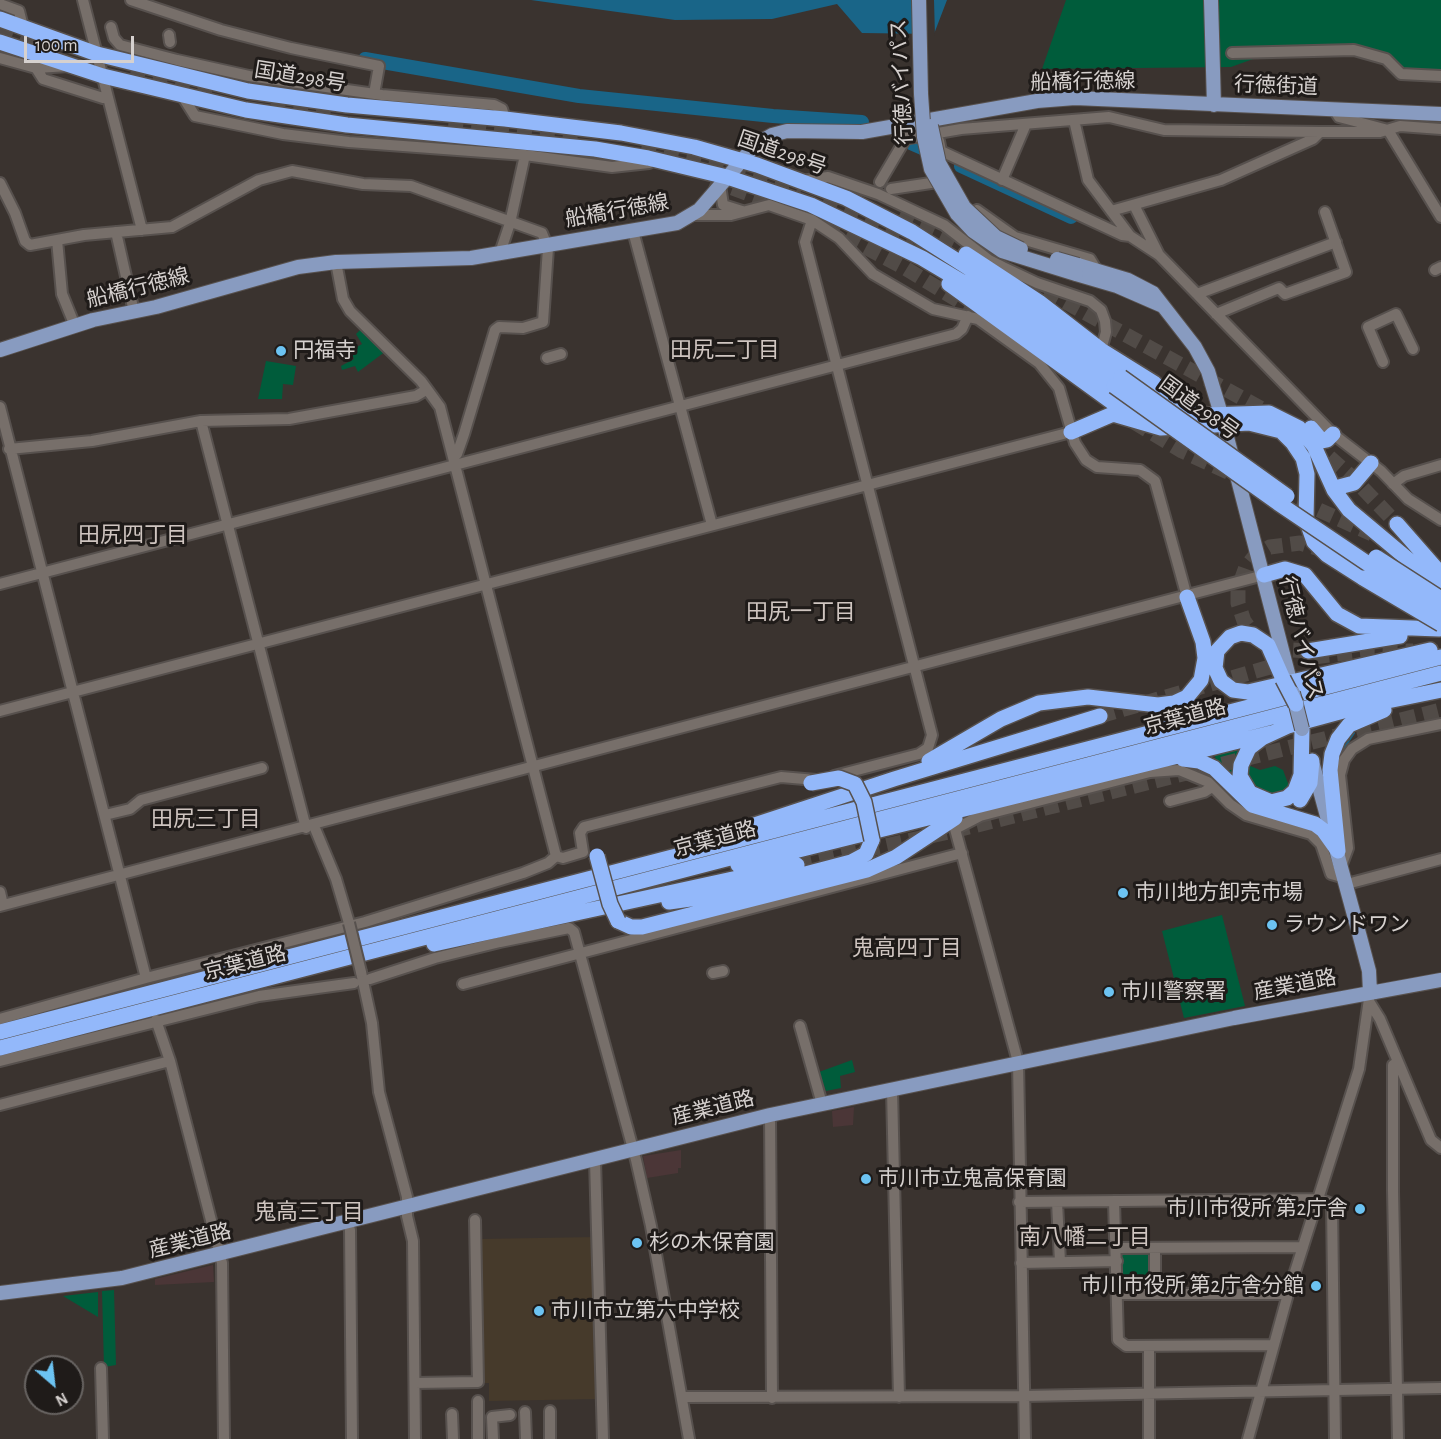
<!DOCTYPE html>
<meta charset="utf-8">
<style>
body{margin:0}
#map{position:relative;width:1441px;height:1439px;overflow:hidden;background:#3a332f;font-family:"Alegreya Sans",sans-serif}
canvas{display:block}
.north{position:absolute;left:24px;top:1355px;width:60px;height:60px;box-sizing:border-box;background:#1f1b19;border:2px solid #686462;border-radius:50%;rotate:152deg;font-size:16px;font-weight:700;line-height:24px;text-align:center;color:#d6d1cf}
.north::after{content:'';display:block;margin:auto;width:21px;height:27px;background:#6cc3f2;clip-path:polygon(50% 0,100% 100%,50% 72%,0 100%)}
.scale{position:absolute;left:24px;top:36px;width:110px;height:27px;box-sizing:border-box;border:3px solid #d6d1cf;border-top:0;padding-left:8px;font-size:18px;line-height:21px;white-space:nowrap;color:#d6d1cf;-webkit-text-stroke:4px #1f1b19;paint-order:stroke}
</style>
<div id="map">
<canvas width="1441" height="1439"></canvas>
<div class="north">N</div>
<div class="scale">100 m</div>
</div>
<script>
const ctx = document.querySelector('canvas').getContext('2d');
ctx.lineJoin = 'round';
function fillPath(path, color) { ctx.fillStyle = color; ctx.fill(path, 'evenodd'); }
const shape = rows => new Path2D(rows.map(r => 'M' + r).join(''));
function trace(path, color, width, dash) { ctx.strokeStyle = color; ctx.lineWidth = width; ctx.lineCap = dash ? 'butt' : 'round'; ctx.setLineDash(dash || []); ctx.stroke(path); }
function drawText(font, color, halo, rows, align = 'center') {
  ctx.font = font + ' "Alegreya Sans","Noto Sans JP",sans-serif'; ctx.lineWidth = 6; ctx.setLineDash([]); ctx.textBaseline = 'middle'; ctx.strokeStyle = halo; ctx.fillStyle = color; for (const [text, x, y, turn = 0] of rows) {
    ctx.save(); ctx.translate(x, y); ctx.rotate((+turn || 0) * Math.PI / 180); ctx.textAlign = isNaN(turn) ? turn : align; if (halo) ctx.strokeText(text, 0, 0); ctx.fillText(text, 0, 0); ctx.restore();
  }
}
const commercial = shape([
 [854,1107,853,1125,833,1127,832,1111],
 [681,1150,681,1168,678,1168,678,1173,647,1178,643,1156],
 [213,1265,214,1282,155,1285,155,1279]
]);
const education = shape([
 [596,1237,598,1399,489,1401,489,1383,482,1383,481,1239]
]);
const green = shape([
 [1066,0,1441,0,1441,80,1399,78,1385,62,1357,54,1256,58,1231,67,1042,69],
 [362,328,386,351,358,372,355,366,342,370,341,366,354,359,350,351,362,344,356,334],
 [266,361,296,366,293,385,283,384,282,399,258,399],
 [1239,747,1237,755,1233,777,1217,762,1214,754],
 [1248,765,1260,770,1275,766,1283,770,1289,786,1275,795,1251,787,1245,767],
 [1222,915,1245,1006,1184,1018,1162,931],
 [852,1060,855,1072,840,1076,841,1088,826,1091,819,1072],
 [1123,1251,1150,1251,1153,1289,1121,1290,1120,1254],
 [114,1290,116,1365,104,1367,102,1291],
 [98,1292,98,1317,63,1296]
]);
const water = shape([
 [531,0,947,0,934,34,862,33,837,4,772,19,675,20]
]);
const pier = shape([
 [912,0,934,0,935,37,913,37]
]);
const stream = shape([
 [1342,751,1354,733]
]);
const river = shape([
 [365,59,579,96,773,116,862,122],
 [911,143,936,154],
 [961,166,1071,217]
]);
const highwayTunnel = shape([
 [0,26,45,43],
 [131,70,213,90],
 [271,101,331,110],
 [448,127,582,141],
 [641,149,712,165,800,194],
 [711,180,784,207],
 [822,203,912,246],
 [898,218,980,256],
 [825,226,905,268,977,312],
 [1025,280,1275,416],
 [1134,422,1182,451,1232,474],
 [1312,442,1354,479,1397,524],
 [1277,491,1372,534],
 [1308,651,1277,649,1255,636,1244,621,1238,603,1238,589,1246,567,1255,556,1270,547,1300,543,1326,551],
 [1314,657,1361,651,1413,651],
 [1100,716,1287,662],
 [797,865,949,832,1441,710]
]);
const minor = shape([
 [83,0,142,230],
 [131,0,221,30,291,48,379,66,374,94],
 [0,4,19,11,23,27],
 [111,27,114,38,120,45,177,60,249,76,382,95,494,105,502,109,505,119],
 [169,35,170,42],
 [1232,53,1354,50,1386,59,1401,74,1441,76],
 [0,58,36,68,69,66],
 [36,68,43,79,103,98],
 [183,97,195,116,283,134,349,142,525,155,612,167,649,163],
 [1334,109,1339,117,1388,130,1441,217],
 [1074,120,1088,180,1130,236,1159,255,1333,434,1381,471,1408,499,1441,520],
 [896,127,898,134,909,138,961,129,1109,117,1164,130,1320,132,1380,132,1400,126,1441,129],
 [939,141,941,151,1122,235,1130,236],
 [1002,180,1026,124],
 [802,181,828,177,878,194,944,225,989,260,1003,267,1037,283,1090,301,1101,310,1105,321,1106,332,1101,350],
 [880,182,906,138],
 [0,183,15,213,25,241,30,245,84,235,172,227,259,180,292,171,363,184,411,186,542,233,548,248,543,322,523,328,499,327,495,330,464,434,457,454,453,457],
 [720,185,723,205,742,211],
 [891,189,944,181],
 [1134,205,1158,253],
 [977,210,1015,237,1090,259,1096,269],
 [1111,211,1221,180,1313,139,1320,132],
 [694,215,731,215,769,205,812,220,839,238,873,274,933,309,978,319,1039,363,1059,388,1075,443,1086,460,1097,467,1140,470,1155,481,1187,597],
 [812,220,805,242,932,735,928,748,919,754,834,776],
 [633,231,712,525],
 [116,232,134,312],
 [57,240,62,294,75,326],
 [500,253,510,223,525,155],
 [336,262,343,299,350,311,421,381,440,407,556,856],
 [1435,270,1441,267],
 [1197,294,1336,242],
 [1216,314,1279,288,1285,294,1346,272,1325,212],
 [547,358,561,354],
 [1383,362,1368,327,1396,314,1413,349],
 [0,407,146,978],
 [201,421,306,828],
 [9,449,92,441,201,421,289,419,416,396,426,390],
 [1393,484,1404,476,1441,465],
 [0,584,956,334,962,329,968,316],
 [0,711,1071,432],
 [1170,801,1204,792,1212,787],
 [105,815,130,809,141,800,262,768],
 [314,826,336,879,349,923],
 [556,856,563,858,583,852,580,833,584,827,781,777,816,780],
 [1342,864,1348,848,1340,775,1344,760,1352,749,1368,739,1441,724],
 [1347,884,1441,859],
 [0,892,3,905],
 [0,906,1264,575],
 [361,972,372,1023,379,1092,407,1197,407,1216,413,1241,415,1439],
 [713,973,723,971],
 [370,979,435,958,500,942,569,928,574,932,636,1160,651,1226,689,1439],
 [463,984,962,853],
 [1370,1003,1380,1019,1431,1140,1441,1148],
 [0,1019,146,978,365,922,523,873,548,863,556,856],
 [156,1020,170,1061,222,1263,224,1439],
 [800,1026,822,1104],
 [0,1061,259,996,354,983],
 [1398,1062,1393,1065,1393,1191,1398,1439],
 [892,1089,899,1397],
 [0,1105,170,1061],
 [770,1115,772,1398],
 [595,1160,603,1439],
 [1114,1201,1118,1340,1126,1346,1274,1345],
 [1019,1202,1319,1199,1332,1204,1335,1439],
 [1057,1202,1060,1262],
 [348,1223,350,1230,352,1439],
 [1116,1248,1303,1247],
 [1155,1248,1155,1294],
 [1021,1263,1117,1261],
 [1117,1294,1288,1294],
 [1149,1346,1149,1439],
 [101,1368,103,1439],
 [415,1383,478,1382,475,1220],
 [683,1397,1024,1396,1441,1388],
 [478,1401,478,1439],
 [550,1411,550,1439],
 [525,1412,526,1439],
 [452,1414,453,1439],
 [493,1439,492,1417,510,1415],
 [1025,1439,1018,1062,955,829,980,816,1150,772,1179,770,1208,782,1230,804,1246,815,1311,834,1321,844,1331,874,1345,878],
 [1248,1439,1288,1294,1359,1069,1370,992]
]);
const major = shape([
 [919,0,921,94],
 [1211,0,1214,105],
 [1078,265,1128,280,1153,293,1195,347,1208,371,1221,414,1289,677],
 [1076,274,1117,286,1163,306],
 [0,350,93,320,156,307,298,267,336,262,471,258,677,223,699,210,756,144,772,135,787,131,862,132,1037,101,1075,98,1441,114],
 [1313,765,1360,937,1369,971,1370,992],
 [0,1293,122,1278,770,1115,1234,1018,1441,980]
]);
const highway = shape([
 [0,19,97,54,248,91,347,105,505,119,621,133,694,147,757,165,846,198,912,232,967,267,1121,377],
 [0,42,103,76,246,110,347,125,595,149,648,158,727,177,811,205,922,258,1001,305,1114,386],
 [966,254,1039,302,1101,350,1154,383,1183,409,1207,415,1269,413,1299,428,1314,446,1334,490,1349,510,1441,587],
 [949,284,1131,416],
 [1311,428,1322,441,1327,440,1333,434],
 [1071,432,1113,414,1161,428,1249,423,1281,431,1293,443,1303,458,1307,474,1306,519,1314,542,1327,555,1363,578],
 [1339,487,1354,483,1371,463],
 [1397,524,1441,574],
 [1264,575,1285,569,1305,575,1337,614,1359,626,1439,629],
 [1308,651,1400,636],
 [1283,679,1268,645,1253,635,1241,633,1230,637,1217,651,1215,668,1221,681,1233,690,1248,692,1430,650],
 [1302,729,1301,775,1295,791,1287,798,1271,802,1250,793,1240,776,1241,765,1249,748,1262,738,1288,726,1358,707,1441,690],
 [1183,759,1199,761,1214,768,1252,805,1315,824,1323,830,1338,851],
 [929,761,1001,719,1039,703,1088,697,1158,705,1174,703,1187,697,1201,680,1205,658,1203,642,1187,597],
 [1300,800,1310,783,1312,761],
 [745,828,894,779,1100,716],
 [1338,851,1330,770,1332,754,1338,739,1349,725,1384,710],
 [738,865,1271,733],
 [669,902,733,893,851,862,866,854,872,840],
 [618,921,631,927,642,927,867,870,896,857,955,818],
 [434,944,797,865],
 [0,1032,1441,657],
 [0,1048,1441,673]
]);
const minorBridge = shape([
 [349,923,361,972]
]);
const majorBridge = shape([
 [921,94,924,137,931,169,957,214,973,231,1002,251,1076,274],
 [931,126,939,163,964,207,996,237,1021,249],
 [1057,259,1078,265],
 [1293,693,1302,729]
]);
const highwayBridge = shape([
 [1121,377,1287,496],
 [1114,386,1278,503,1441,613],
 [1376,557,1441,599],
 [1363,578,1441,624],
 [1283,679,1296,704],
 [811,783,839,778,855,784,864,802,872,840],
 [597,856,610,904,618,921]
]);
const markers = [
 [281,351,6,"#6cc3f2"],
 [1123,893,6,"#6cc3f2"],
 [1272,925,6,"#6cc3f2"],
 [1109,992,6,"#6cc3f2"],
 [866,1179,6,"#6cc3f2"],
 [1360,1209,6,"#6cc3f2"],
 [637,1243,6,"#6cc3f2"],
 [1316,1286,6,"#6cc3f2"],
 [539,1311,6,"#6cc3f2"]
];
const streetNames = [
 ["国道298号",300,77,9],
 ["行徳バイパス",902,82,-93],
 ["船橋行徳線",1083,82,-1],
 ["行徳街道",1276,86,2],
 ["国道298号",782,153,19],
 ["船橋行徳線",617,211,-10],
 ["船橋行徳線",138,288,-14],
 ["国道298号",1199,408,36],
 ["行徳バイパス",1301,638,76],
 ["京葉道路",1185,717,-15],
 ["京葉道路",715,839,-15],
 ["京葉道路",245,963,-14],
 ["産業道路",1295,985,-11],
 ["産業道路",713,1108,-14],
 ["産業道路",190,1241,-14]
];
const poiNames = [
 ["円福寺",293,351],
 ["市川地方卸売市場",1135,893],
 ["ラウンドワン",1284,925],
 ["市川警察署",1121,992],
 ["市川市立鬼高保育園",878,1179],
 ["市川市役所 第2庁舎",1348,1209,"right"],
 ["杉の木保育園",649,1243],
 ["市川市役所 第2庁舎分館",1304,1286,"right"],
 ["市川市立第六中学校",551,1311]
];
const neighbourhoodNames = [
 ["田尻二丁目",725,350],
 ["田尻四丁目",133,535],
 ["田尻一丁目",801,612],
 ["田尻三丁目",206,819],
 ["鬼高四丁目",907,948],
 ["鬼高三丁目",309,1212],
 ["南八幡二丁目",1085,1237]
];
fillPath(commercial, '#4b3637');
fillPath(education, '#463a2b');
fillPath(green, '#005c3b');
fillPath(water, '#196588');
fillPath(pier, '#3a332f');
trace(stream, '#196588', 2);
trace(river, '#196588', 14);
trace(highwayTunnel, '#514b47', 15, [15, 8]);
trace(minor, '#57514e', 14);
trace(major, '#57514e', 16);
trace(highway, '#57514e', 18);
trace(minor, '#776f6a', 10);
trace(major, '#889bc0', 14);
trace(highway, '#93b8fa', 15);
trace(minorBridge, '#57514e', 14, []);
trace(majorBridge, '#57514e', 16, []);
trace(highwayBridge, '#57514e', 18, []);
trace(minorBridge, '#776f6a', 10);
trace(majorBridge, '#889bc0', 14);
trace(highwayBridge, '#93b8fa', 15);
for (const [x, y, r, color] of markers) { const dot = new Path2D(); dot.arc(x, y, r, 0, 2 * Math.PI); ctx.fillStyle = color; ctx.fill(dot); trace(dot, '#1f1b19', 2); }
drawText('21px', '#d6d1cf', '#1f1b19', streetNames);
drawText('21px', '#d6d1cf', '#1f1b19', poiNames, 'left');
drawText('22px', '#cfc5c0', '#1f1b19', neighbourhoodNames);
</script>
